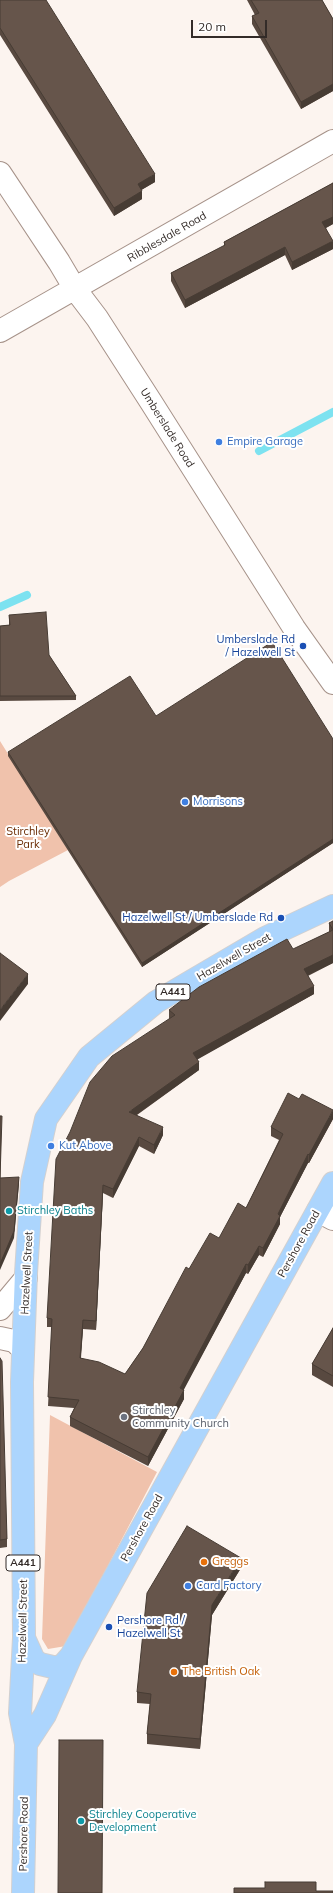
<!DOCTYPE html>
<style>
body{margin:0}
#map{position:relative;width:333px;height:1893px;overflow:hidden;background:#fcf4ef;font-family:Mulish,sans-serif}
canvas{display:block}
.scale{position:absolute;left:191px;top:20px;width:76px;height:18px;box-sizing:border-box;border:2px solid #332b28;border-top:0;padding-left:5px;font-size:12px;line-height:14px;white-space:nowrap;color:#332b28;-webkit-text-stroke:3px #fff;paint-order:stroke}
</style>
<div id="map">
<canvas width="333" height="1893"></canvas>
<div class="scale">20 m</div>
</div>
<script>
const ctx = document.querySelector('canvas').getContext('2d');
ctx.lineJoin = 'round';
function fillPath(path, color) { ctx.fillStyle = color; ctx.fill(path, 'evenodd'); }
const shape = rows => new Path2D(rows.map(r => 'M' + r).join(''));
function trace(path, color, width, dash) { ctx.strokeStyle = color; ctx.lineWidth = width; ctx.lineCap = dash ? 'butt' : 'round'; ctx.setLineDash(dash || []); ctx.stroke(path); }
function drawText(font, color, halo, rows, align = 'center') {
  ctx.font = font + ' Mulish,sans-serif'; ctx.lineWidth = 4; ctx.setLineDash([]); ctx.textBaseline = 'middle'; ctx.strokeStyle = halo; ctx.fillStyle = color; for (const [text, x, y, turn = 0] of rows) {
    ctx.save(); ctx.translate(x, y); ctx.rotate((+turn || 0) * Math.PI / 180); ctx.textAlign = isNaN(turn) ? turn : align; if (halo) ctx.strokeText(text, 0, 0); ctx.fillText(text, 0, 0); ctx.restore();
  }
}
const green = shape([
 [0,741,68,850,9,881,0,887],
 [50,1415,157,1472,66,1646,48,1649,42,1639]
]);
const stream = shape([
 [259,451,333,412],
 [0,607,27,595]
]);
const minor = shape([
 [0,173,59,262,75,289,97,318,151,402,294,628,333,683],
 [0,331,333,141],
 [318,1211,333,1219],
 [0,1309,26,1278],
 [0,1338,14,1341,23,1349]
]);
const major = shape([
 [24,1638,34,1660,40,1664,57,1668,64,1664,71,1656],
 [26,1744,20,1713,24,1638,22,1382,26,1273,32,1182,46,1119,89,1057,156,1002,265,938,333,906],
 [23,1893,26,1744,45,1715,71,1656,333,1183]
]);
const wall = shape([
 [0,0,155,182,141,190,142,199,114,216,0,35],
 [247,0,322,0,333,19,333,91,301,109,252,24,252,16,255,15],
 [333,183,333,224,326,228,333,249,292,270,285,255,185,308,171,281,171,273,224,246,224,242],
 [9,615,49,655,76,696,76,700,0,701,0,626,9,625],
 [156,716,333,739,333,843,142,967,8,756,8,752],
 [333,921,333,963,308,976,314,994,197,1059,199,1070,137,1115,163,1135,154,1154,139,1146,113,1198,103,1193,96,1330,83,1329,81,1358,125,1374,143,1348,189,1269,219,1238,246,1208,279,1140,271,1136,271,1127,333,1119,309,1163,308,1163,280,1217,280,1224,263,1257,259,1255,248,1274,246,1273,183,1390,184,1399,148,1466,70,1426,70,1417,74,1408,48,1406,52,1327,47,1327,47,1318,169,1019,169,1010,329,932,329,923],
 [333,1328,333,1387,312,1375,312,1364],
 [0,1358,7,1539,7,1547,0,1548],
 [241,1568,212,1615,200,1749,147,1744,147,1734,150,1704,137,1703,137,1692]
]);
const shadedWall = shape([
 [333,84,333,91,301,109,301,102],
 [155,174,155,182,138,192,138,184],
 [142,191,142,199,114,216,114,208],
 [333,217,333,224,322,230,322,222],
 [333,241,333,249,292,270,292,262],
 [285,247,285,255,185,308,185,300],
 [333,839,333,843,142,967,142,963],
 [333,955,333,963,304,977,304,969],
 [28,974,28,984,0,1021,0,1010],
 [314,986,314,994,193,1062,193,1053],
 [199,1062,199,1070,129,1120,129,1112],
 [333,1110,333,1119,309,1163,309,1155],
 [163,1127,163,1135,154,1154,154,1145],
 [139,1137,139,1146,113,1198,113,1189],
 [308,1154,308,1163,280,1217,280,1224,263,1257,263,1248,278,1214],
 [19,1177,19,1184,14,1238,0,1270,0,1264],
 [103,1185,103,1193,96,1330,96,1321],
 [259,1246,259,1255,248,1274,248,1265],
 [246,1264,246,1273,180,1397,180,1388],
 [83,1320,83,1329,80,1366,80,1358],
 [184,1390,184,1399,148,1466,148,1457],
 [241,1558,241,1568,212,1615,200,1749,200,1739,212,1605]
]);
const building = shape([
 [0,0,46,0,155,174,138,184,142,191,114,208,0,28,0,0],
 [251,0,322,0,333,19,333,84,301,102,252,16,259,13,251,0],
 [333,183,333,217,322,222,333,241,292,262,285,247,185,300,171,273,225,245,224,242,333,183],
 [46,612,49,655,76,696,0,696,0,626,10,625,9,615,46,612],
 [272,642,333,739,333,839,142,963,8,752,130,676,156,716,272,642],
 [333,921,333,955,304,969,314,986,193,1053,199,1062,129,1112,163,1127,154,1145,139,1137,113,1189,103,1185,96,1321,83,1320,80,1358,99,1362,125,1374,143,1348,186,1267,189,1269,210,1233,219,1238,238,1203,246,1208,283,1134,271,1127,288,1093,299,1099,302,1094,333,1110,309,1155,308,1154,278,1214,280,1216,263,1248,259,1246,248,1265,246,1264,180,1388,184,1390,148,1457,70,1417,79,1400,48,1397,52,1319,47,1318,56,1159,70,1132,90,1082,112,1056,175,1015,169,1010,199,987,287,939,293,949,333,930,329,923,333,921],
 [0,953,28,974,0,1010,0,953],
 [0,1116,2,1116,0,1178,19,1177,14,1231,0,1264,0,1116],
 [333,1328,333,1376,312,1364,333,1328],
 [0,1358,2,1361,7,1539,0,1540,0,1358],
 [187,1526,241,1558,212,1605,200,1739,147,1734,151,1694,137,1692,147,1593,187,1526],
 [59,1740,103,1740,102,1893,58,1893,59,1740],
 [265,1882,316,1882,316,1891,333,1891,333,1893,234,1893,234,1888,265,1888,265,1882]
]);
const markers = [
 [219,442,4,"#3f7fe0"],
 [303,646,4,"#1a4fb4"],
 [185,802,4,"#3f7fe0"],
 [281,918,4,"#1a4fb4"],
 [51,1146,4,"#3f7fe0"],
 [9,1211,4,"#0f9aa8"],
 [124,1417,4,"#6b7280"],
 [204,1562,4,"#e8710a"],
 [188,1586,4,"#3f7fe0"],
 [109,1627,4,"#1a4fb4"],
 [174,1672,4,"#e8710a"],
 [81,1821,4,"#0f9aa8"]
];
const shields = [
 [173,992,34],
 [23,1563,34]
];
const shieldNames = [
 ["A441",173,992],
 ["A441",23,1563]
];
const streetNames = [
 ["Ribblesdale Road",167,237,-30],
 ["Umberslade Road",167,428,58],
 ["Hazelwell Street",234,957,-30],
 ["Pershore Road",299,1244,-61],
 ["Hazelwell Street",27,1273,-87],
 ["Pershore Road",142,1528,-61],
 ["Hazelwell Street",23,1621,-89],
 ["Pershore Road",24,1834,-89]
];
const shopNames = [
 ["Empire Garage",227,442],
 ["Morrisons",193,802],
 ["Kut Above",59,1146],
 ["Card Factory",196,1586]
];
const transitNames = [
 ["Umberslade Rd",295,640],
 ["/ Hazelwell St",295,653],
 ["Hazelwell St / Umberslade Rd",273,918],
 ["Pershore Rd /",117,1621,"left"],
 ["Hazelwell St",117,1634,"left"]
];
const parkNames = [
 ["Stirchley",28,832],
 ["Park",28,845]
];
const cultureNames = [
 ["Stirchley Baths",17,1211],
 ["Stirchley Cooperative",89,1815],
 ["Development",89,1828]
];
const worshipNames = [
 ["Stirchley",132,1411],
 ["Community Church",132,1424]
];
const foodNames = [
 ["Greggs",212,1562],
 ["The British Oak",182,1672]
];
fillPath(green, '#f0c2ac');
trace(stream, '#7de2f0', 8);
trace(minor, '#a69289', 24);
trace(major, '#d2d0d0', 24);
trace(minor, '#fff', 22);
trace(major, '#acd5fd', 22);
fillPath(wall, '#584940');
fillPath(shadedWall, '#473c34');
fillPath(building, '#66554b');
trace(building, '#473c34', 1);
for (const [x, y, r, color] of markers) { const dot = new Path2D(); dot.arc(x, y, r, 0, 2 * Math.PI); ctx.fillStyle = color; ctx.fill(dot); trace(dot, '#fff', 1.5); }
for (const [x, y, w] of shields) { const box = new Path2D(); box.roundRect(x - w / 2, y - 8, w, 16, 3); ctx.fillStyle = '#fff'; ctx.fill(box); trace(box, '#332b28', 1); }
drawText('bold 10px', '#332b28', null, shieldNames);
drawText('11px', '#332b28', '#fff', streetNames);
drawText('11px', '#366cbe', '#fff', shopNames, 'left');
drawText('11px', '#164399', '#fff', transitNames, 'right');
drawText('11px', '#6a2b03', '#fff', parkNames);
drawText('11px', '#0d838f', '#fff', cultureNames, 'left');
drawText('11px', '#5b616d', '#fff', worshipNames, 'left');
drawText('11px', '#c56008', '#fff', foodNames, 'left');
</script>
